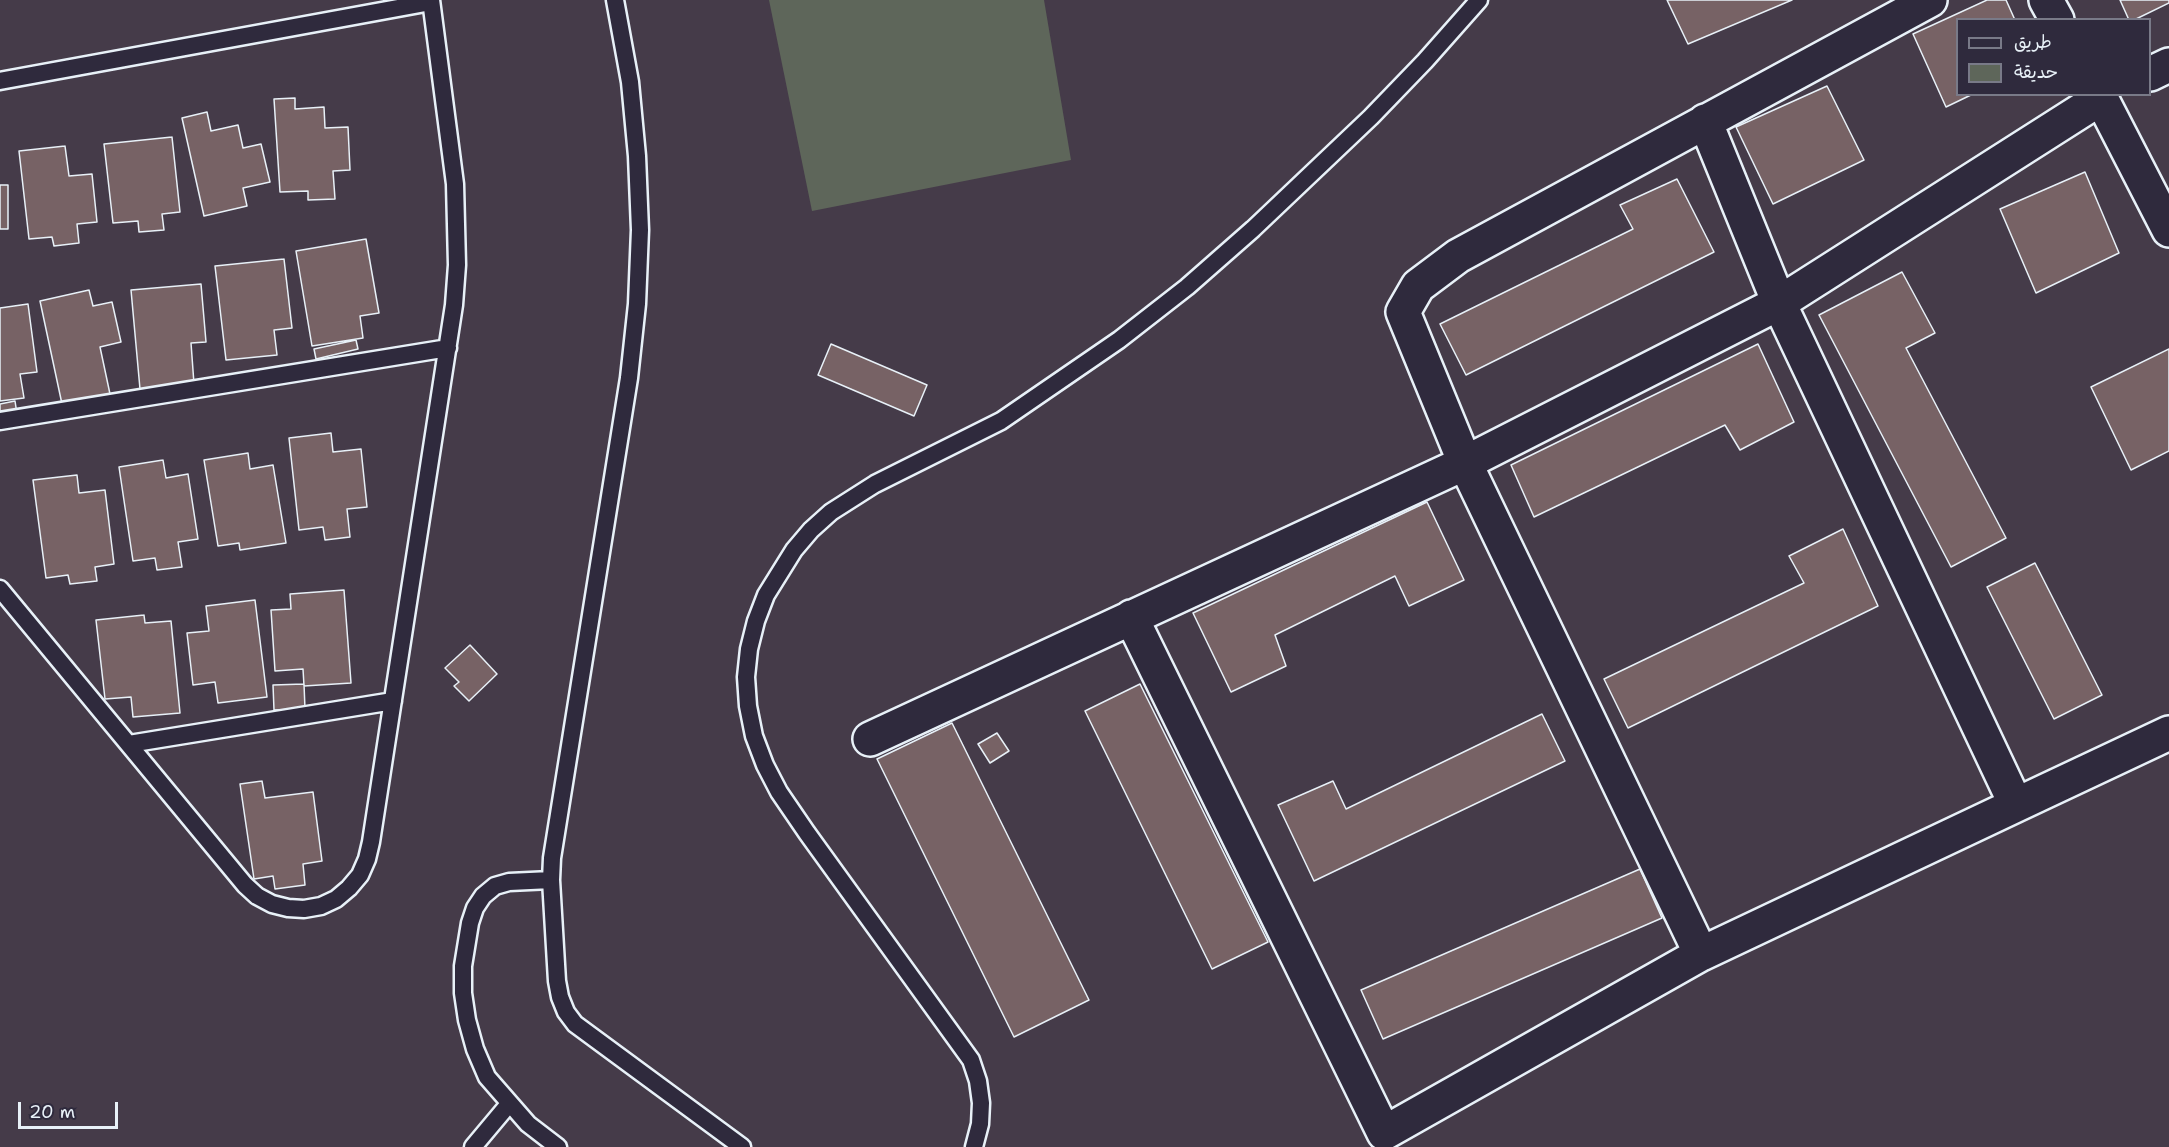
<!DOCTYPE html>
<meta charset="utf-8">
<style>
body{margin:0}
#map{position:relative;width:2169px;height:1147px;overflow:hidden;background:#453b49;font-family:"Shantell Sans","Playpen Sans Arabic",sans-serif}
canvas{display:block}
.legend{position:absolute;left:1956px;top:18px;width:195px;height:78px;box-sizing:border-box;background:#2f2a3d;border:2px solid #797a88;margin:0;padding:8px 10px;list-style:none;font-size:18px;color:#e8f1f8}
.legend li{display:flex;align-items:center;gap:12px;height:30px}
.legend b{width:30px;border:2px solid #797a88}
.scale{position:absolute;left:18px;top:1102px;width:100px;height:27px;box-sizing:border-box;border:3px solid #e8f1f8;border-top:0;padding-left:8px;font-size:18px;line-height:21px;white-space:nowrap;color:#e8f1f8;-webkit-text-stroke:4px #2f2a3d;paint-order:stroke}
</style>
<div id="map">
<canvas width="2169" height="1147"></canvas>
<ul class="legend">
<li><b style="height:8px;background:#2f2a3d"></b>طريق</li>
<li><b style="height:16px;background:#5e665a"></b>حديقة</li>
</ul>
<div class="scale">20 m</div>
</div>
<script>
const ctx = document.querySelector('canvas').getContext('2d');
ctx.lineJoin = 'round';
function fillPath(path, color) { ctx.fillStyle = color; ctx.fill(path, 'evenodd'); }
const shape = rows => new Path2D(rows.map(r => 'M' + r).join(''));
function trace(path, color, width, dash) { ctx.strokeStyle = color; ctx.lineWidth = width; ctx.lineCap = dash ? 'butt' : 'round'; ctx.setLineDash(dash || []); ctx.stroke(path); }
const green = shape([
 [769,0,1044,0,1071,160,812,211]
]);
const building = shape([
 [1667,0,1792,0,1688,44,1667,0],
 [1987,0,2006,0,2015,20,1958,20,1958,94,1973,94,1946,107,1913,34,1987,0],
 [2120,0,2169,0,2169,3,2134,20,2129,20,2120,0],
 [1827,86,1864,160,1773,204,1736,127,1827,86],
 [295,98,295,109,324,107,325,128,348,127,350,170,333,171,335,199,308,200,308,191,280,192,274,99,295,98],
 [207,112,211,131,238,125,243,148,261,144,270,182,243,188,247,206,204,216,182,118,207,112],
 [172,137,180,212,162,214,164,230,139,232,138,221,113,223,104,144,172,137],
 [65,146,69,176,92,174,97,222,77,224,79,243,54,246,52,237,29,239,19,151,65,146],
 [2085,172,2119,253,2036,293,2000,209,2085,172],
 [1677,179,1714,252,1466,375,1440,324,1633,229,1620,205,1677,179],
 [0,185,8,185,8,229,0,229,0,185],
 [366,239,379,313,360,316,363,338,312,346,296,251,366,239],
 [284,259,292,328,274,330,277,355,226,360,215,266,284,259],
 [1902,272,1935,333,1906,348,2006,538,1951,567,1819,315,1902,272],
 [201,284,206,342,191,343,194,384,140,389,131,290,201,284],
 [89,290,93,306,112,302,121,342,100,347,110,394,62,404,40,301,89,290],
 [28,304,37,372,20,374,24,398,0,401,0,308,28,304],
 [356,340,358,349,316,359,314,349,356,340],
 [831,344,927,385,914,416,818,375,831,344],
 [1758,344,1794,422,1740,450,1725,425,1534,517,1511,465,1758,344],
 [2169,349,2169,451,2131,470,2091,387,2169,349],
 [15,401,17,414,0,417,0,404,15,401],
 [331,433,333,452,361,449,367,507,347,509,350,537,325,540,323,527,299,530,289,438,331,433],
 [248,453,250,469,273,465,286,543,240,550,239,543,218,546,204,460,248,453],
 [163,460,166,478,188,474,198,539,178,542,182,567,157,570,155,558,133,561,119,467,163,460],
 [77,475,79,493,105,490,114,564,95,567,97,581,70,584,68,575,46,578,33,480,77,475],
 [1427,502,1464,580,1409,606,1395,576,1275,635,1286,666,1231,692,1193,613,1427,502],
 [1843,529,1878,606,1628,728,1604,679,1804,583,1789,556,1843,529],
 [2035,563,2102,695,2054,719,1987,587,2035,563],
 [344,590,351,683,304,686,303,669,275,671,271,610,291,609,290,594,344,590],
 [255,600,267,697,218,703,215,682,193,685,187,633,209,631,206,606,255,600],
 [144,615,145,623,171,621,180,713,133,717,131,697,105,699,96,620,144,615],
 [470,645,497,674,469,701,454,686,459,682,445,668,470,645],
 [304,684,305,709,274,710,273,685,304,684],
 [1140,684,1268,942,1212,969,1085,711,1140,684],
 [1542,714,1565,761,1314,881,1278,805,1333,781,1346,809,1542,714],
 [952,723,1089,1000,1014,1037,877,759,952,723],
 [997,733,1009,751,990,763,978,744,997,733],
 [262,781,265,798,313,792,322,861,303,864,305,885,275,889,273,876,254,879,240,784,262,781],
 [1640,869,1662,918,1383,1039,1361,990,1640,869]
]);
const lane = shape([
 [615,0,630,82,637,156,640,230,637,304,629,378,552,858,551,880,557,981,560,997,566,1012,575,1024,742,1147],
 [0,81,431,2],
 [0,421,448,348],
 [0,589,245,885,257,896,272,904,288,908,304,909,321,906,336,899,349,888,360,875,367,859,371,842,454,305,457,265,455,184,431,0],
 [129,744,393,701],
 [551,880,509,882,495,886,483,896,475,908,470,923,463,966,463,993,467,1020,475,1049,487,1077,528,1124,558,1147],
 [473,1147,509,1104],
 [974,1147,980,1124,981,1103,978,1081,971,1060,807,833,779,792,765,765,754,736,748,706,746,677,749,649,756,621,766,595,794,550,811,530,831,512,875,484,1001,421,1119,340,1187,287,1253,229,1371,117,1425,61,1479,0]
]);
const street = shape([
 [2046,0,2057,20],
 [2150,74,2169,65],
 [2169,230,2101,98,1779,303,2016,805,2169,733],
 [1131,617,1384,1133,1701,954,2016,805],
 [870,739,1465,463,1779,303,1705,121],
 [1701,954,1465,463,1403,312,1418,286,1458,256,1930,0]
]);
fillPath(green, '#5e665a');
fillPath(building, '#776265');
trace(building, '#e8f1f8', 1.5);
trace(lane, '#e8f1f8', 21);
trace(street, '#e8f1f8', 38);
trace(lane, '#2f2a3d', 16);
trace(street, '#2f2a3d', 33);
</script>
